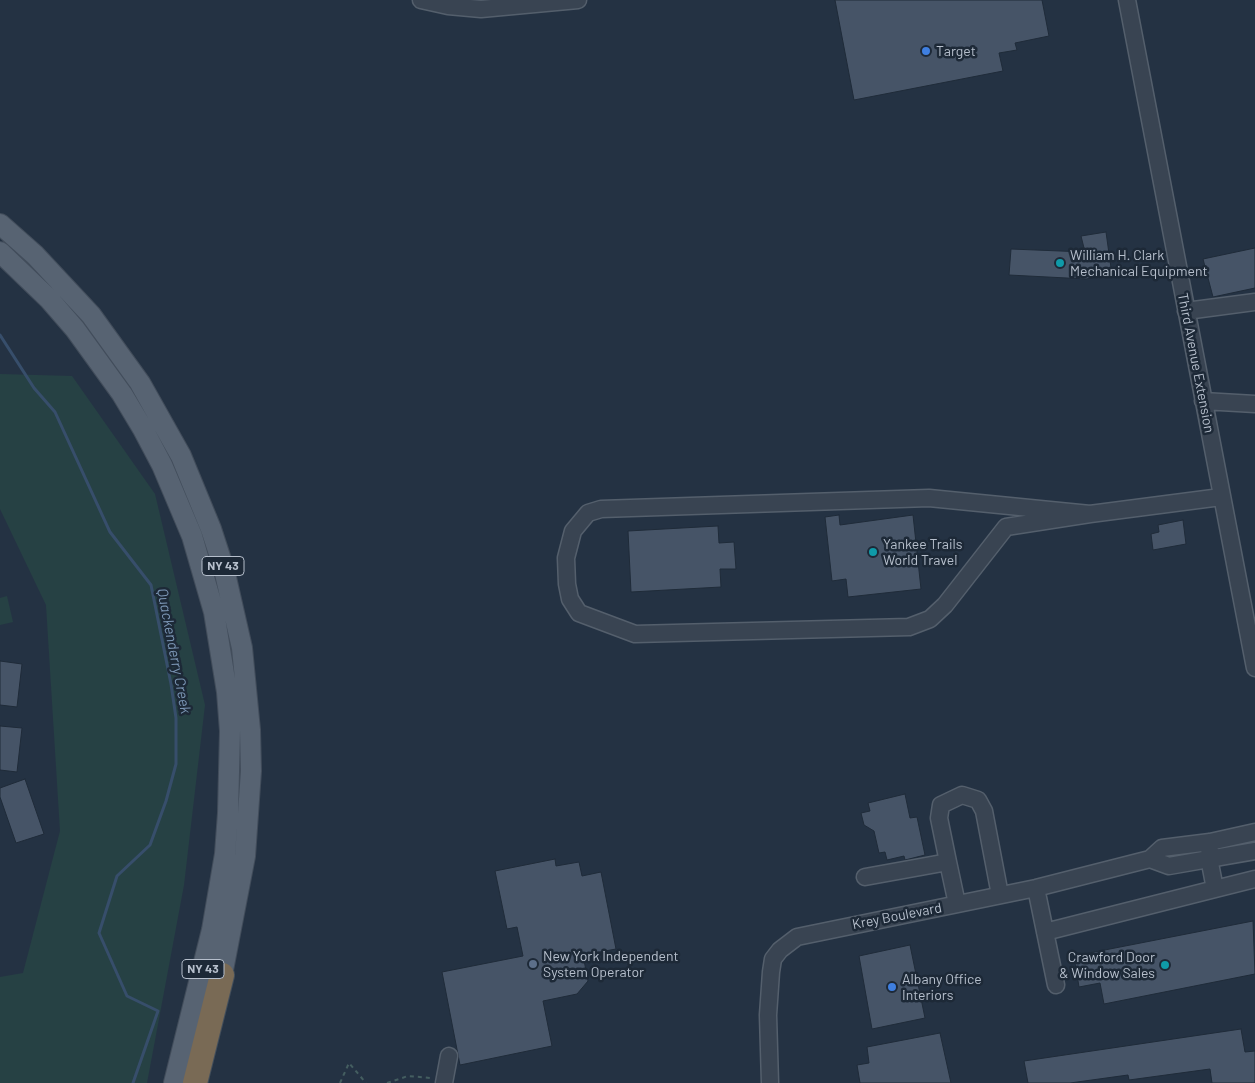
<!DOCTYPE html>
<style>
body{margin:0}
canvas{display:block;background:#243243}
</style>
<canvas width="1255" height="1083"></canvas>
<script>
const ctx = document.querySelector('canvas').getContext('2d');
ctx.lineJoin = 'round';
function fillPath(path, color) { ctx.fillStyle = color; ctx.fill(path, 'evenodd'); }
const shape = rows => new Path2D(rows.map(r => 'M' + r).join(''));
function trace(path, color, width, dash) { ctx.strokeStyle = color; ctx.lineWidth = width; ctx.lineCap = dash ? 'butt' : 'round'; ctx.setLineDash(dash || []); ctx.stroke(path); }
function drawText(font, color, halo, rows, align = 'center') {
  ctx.font = font + ' Barlow,sans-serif'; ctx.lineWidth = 5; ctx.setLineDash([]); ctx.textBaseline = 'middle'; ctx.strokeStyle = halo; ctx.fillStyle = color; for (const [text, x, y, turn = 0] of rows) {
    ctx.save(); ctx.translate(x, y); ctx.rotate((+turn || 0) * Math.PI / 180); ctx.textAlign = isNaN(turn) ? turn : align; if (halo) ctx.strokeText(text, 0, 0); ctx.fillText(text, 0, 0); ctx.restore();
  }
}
const green = shape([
 [0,374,72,376,155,494,205,705,184,885,147,1083,0,1083,0,977,23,973,60,831,46,605,0,509],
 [7,596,13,622,0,625,0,598]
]);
const stream = shape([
 [0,335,34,388,55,412,110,532,151,585,171,684,176,718,176,764,166,801,150,845,117,876,99,933,127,996,158,1011,133,1083]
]);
const building = shape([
 [835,0,1042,0,1049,36,1015,43,1017,50,999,53,1003,71,854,100,835,0],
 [1106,232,1112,275,1086,279,1009,275,1011,249,1085,252,1081,236,1106,232],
 [1255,248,1255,288,1213,297,1203,259,1255,248],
 [839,515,840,525,913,515,921,589,848,597,846,579,832,581,825,517,839,515],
 [1183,520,1186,544,1153,550,1151,534,1159,532,1158,525,1183,520],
 [718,526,719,543,734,542,736,569,720,569,721,587,631,592,628,531,718,526],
 [0,661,22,664,17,707,0,705,0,661],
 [0,726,22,728,17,772,0,770,0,726],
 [25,779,44,834,16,843,0,797,0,788,25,779],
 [905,794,910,818,917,817,925,855,905,860,904,856,887,860,885,852,879,853,874,831,864,825,861,813,870,811,868,803,905,794],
 [555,859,556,866,579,862,582,876,601,872,616,949,583,955,588,981,577,994,543,1001,552,1046,460,1065,442,972,523,956,517,927,507,929,495,871,555,859],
 [1253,921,1255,974,1104,1004,1100,983,1079,987,1074,956,1253,921],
 [910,945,925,1018,872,1029,859,956,910,945],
 [1241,1029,1245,1052,1255,1051,1255,1083,1212,1083,1210,1069,1129,1080,1128,1075,1070,1083,1028,1083,1024,1061,1241,1029],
 [940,1033,951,1083,860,1083,857,1065,869,1063,867,1047,940,1033]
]);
const path = shape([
 [340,1083,349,1063,366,1083],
 [387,1083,408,1076,431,1078]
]);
const minor = shape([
 [421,0,448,6,481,9,578,0],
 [1127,0,1255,668],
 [1186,311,1255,302],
 [1203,401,1255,404],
 [1090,514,1006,527,945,605,930,619,909,627,635,634,579,613,570,599,567,584,566,558,573,531,588,513,601,509,929,498,1090,514,1221,497],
 [1150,859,1169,866,1255,851],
 [948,862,939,818,941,805,962,795,978,800,984,811,1000,895],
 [865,877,948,862,957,904],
 [1036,888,1056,985],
 [1215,889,1255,879],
 [1045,932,1215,889,1209,858,1210,842],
 [444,1083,449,1056],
 [770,1083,768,1015,771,972,773,959,780,950,797,937,1036,888,1150,859,1162,848,1210,842,1255,832]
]);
const major = shape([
 [0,224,35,255,91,315,140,383,181,456,211,529,224,569,242,648,250,730,251,771,245,856,222,975],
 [0,252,49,299,75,329,122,394,143,429,162,465,192,536,214,612,227,692,230,731,228,813,225,854,212,930,174,1083]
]);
const highway = shape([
 [195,1083,222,975]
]);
const markers = [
 [926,51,5,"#3f7fe0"],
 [1060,263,5,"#0f9aa8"],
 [873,552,5,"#0f9aa8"],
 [533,964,5,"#5c6f8a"],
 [1165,965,5,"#0f9aa8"],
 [892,987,5,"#3f7fe0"]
];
const shields = [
 [223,566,42],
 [203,969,42]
];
const shieldNames = [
 ["NY 43",223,566],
 ["NY 43",203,969]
];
const poiNames = [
 ["Target",936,51],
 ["William H. Clark",1070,255],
 ["Mechanical Equipment",1070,271],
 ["Yankee Trails",883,544],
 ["World Travel",883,560],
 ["New York Independent",543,956],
 ["System Operator",543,972],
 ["Crawford Door",1155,957,"right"],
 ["& Window Sales",1155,973,"right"],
 ["Albany Office",902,979],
 ["Interiors",902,995]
];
const streetNames = [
 ["Third Avenue Extension",1196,363,79],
 ["Krey Boulevard",897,916,-11]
];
const waterNames = [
 ["Quackenderry Creek",174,651,79]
];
fillPath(green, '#264144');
trace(stream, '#374e6b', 3);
fillPath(building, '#465467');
trace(building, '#1f2b39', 1);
trace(minor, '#545f6c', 19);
trace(major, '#424d5b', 22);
trace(highway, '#434f5c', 26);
trace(path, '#445e60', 2, [4, 4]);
trace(minor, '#394452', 16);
trace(major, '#576372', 20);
trace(highway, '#796a55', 24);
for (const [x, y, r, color] of markers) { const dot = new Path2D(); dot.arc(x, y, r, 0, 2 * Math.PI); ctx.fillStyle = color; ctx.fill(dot); trace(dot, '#1d2937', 2); }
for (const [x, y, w] of shields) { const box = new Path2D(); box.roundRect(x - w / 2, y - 9.5, w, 19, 4); ctx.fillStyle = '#1d2937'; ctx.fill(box); trace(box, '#b6bfcc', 1); }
drawText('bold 12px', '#b6bfcc', null, shieldNames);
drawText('14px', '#b6bfcc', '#1d2937', poiNames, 'left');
drawText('14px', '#b6bfcc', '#1d2937', streetNames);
drawText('italic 15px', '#7b96b5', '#1d2937', waterNames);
</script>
